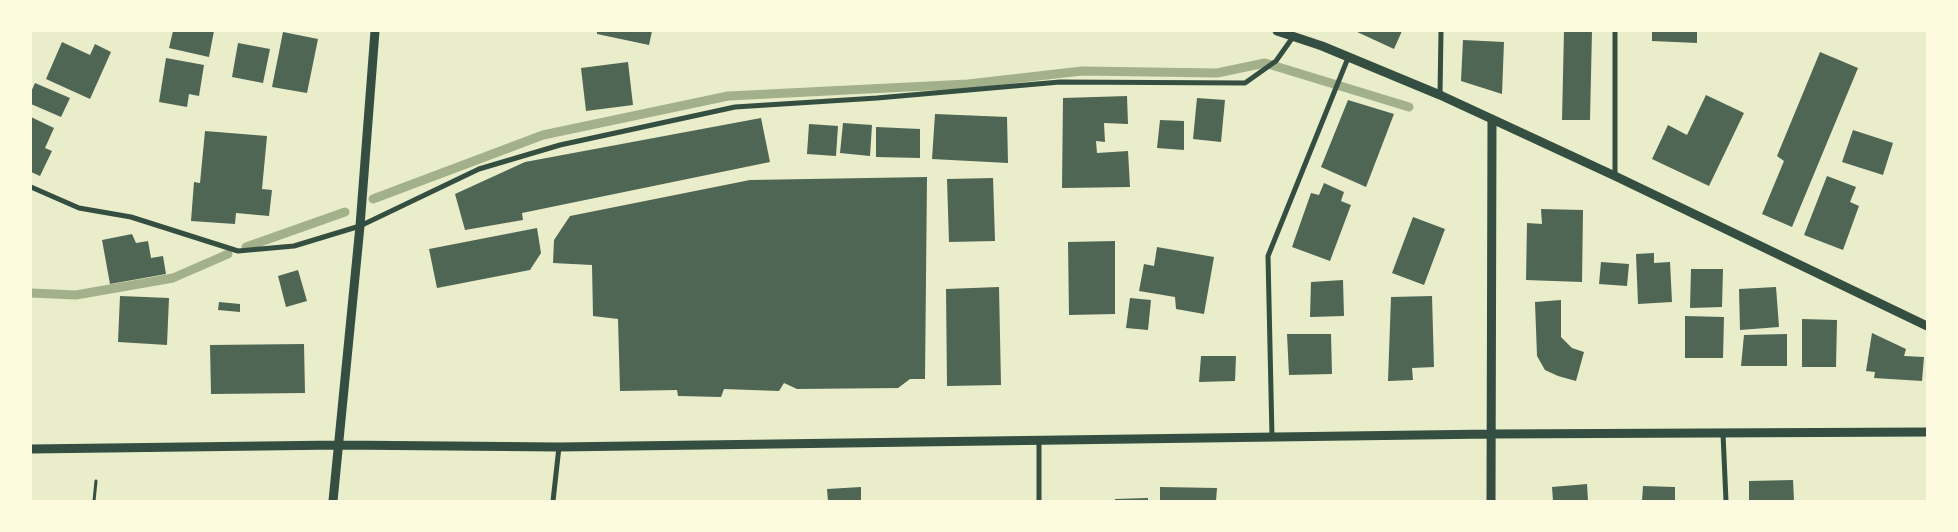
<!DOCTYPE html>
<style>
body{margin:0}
#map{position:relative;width:1958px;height:532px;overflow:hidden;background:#e9edc9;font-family:"Alegreya Sans",sans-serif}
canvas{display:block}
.frame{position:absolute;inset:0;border:32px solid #fefae0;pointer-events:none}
</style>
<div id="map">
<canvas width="1958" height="532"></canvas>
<div class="frame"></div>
</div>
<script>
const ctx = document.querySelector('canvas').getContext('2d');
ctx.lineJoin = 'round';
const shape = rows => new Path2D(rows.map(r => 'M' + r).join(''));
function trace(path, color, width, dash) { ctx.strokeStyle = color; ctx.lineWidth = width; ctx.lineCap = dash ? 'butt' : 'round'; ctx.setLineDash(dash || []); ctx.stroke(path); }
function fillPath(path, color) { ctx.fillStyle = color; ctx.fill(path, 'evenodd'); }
const stream = shape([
 [373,199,543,135,728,96,968,84,1082,71,1217,73,1265,63,1409,107],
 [246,247,345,212],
 [31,293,76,295,173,278,228,254]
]);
const building = shape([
 [173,31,214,31,209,57,169,48],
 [597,31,652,31,649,45,597,34],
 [1355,31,1402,31,1394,49],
 [1564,31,1592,31,1590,120,1562,120],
 [1652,31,1697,31,1697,43,1652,41],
 [283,32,318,39,307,93,272,87],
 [1463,40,1504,42,1502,94,1461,81],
 [62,42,90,55,95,44,111,52,90,99,46,79],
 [238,43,270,49,263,83,232,77],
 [1820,52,1858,68,1792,227,1762,214,1784,161,1777,156],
 [166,58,204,65,199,96,189,94,187,107,159,102],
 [628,62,633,105,586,111,581,68],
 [35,83,70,98,61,117,31,104,31,92],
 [1706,95,1744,113,1709,186,1652,159,1668,125,1687,135],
 [1127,96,1128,124,1104,123,1105,142,1096,141,1097,153,1128,151,1130,187,1062,188,1063,98],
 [1197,98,1225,100,1221,142,1193,139],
 [1348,100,1394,114,1366,187,1321,167],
 [935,114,1007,117,1008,163,932,159],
 [31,117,54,128,45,148,52,151,40,176,31,172],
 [761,118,770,162,522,213,523,220,465,230,455,194,525,162],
 [1160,120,1184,121,1184,150,1157,148],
 [843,123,872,125,870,156,840,153],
 [809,124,838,126,836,156,807,154],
 [876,127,920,129,920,158,876,157],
 [1853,130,1893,143,1883,175,1842,162],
 [205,131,267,136,262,189,272,190,269,216,236,213,235,224,191,221,194,182,200,183],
 [1827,176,1856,187,1850,202,1859,206,1843,250,1804,235],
 [927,177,925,379,910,379,898,388,797,389,784,383,779,391,724,389,721,397,678,396,677,390,620,391,618,319,593,316,592,265,553,263,554,240,570,216,750,180],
 [993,178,995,241,949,242,947,179],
 [1324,183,1344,192,1341,201,1351,205,1330,261,1292,247,1311,193,1319,195],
 [1541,209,1583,210,1582,282,1526,280,1527,223,1542,224],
 [1413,217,1445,229,1424,285,1392,273],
 [537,228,541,253,530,270,437,288,429,249],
 [132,234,136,243,148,241,151,258,163,256,166,274,110,284,102,240],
 [1115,241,1115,314,1069,315,1068,242],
 [1157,247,1214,257,1204,314,1176,309,1175,297,1139,291,1144,264,1154,266],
 [1654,253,1654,263,1670,262,1672,302,1638,304,1636,254],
 [1601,262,1629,264,1627,286,1599,284],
 [1691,269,1723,269,1722,307,1690,308],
 [298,270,307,301,286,307,278,276],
 [1343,280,1344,316,1310,317,1311,282],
 [999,287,1001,385,947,386,946,289],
 [1776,287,1779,327,1740,330,1739,289],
 [120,296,169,298,167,345,118,342],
 [1432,296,1434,367,1412,368,1413,380,1388,381,1391,297],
 [1130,298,1151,300,1148,330,1126,328],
 [1561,300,1561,337,1572,348,1584,352,1576,381,1558,376,1545,370,1537,356,1535,302],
 [219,302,240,304,240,312,218,310],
 [1685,316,1724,317,1723,358,1685,358],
 [1802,319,1837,320,1836,367,1802,367],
 [1872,333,1906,349,1904,356,1924,357,1922,381,1874,378,1875,372,1866,371],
 [1287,334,1331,334,1332,374,1289,375],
 [1787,334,1787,366,1741,366,1744,335],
 [304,344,305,393,211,394,210,345],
 [1201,356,1236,356,1235,381,1199,382],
 [1793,480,1794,501,1749,501,1749,481],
 [1587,484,1588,501,1553,501,1552,487],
 [1643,486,1675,487,1675,501,1642,501],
 [861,487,861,501,828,501,827,489],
 [1160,487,1217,488,1216,501,1160,501],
 [1148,498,1148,501,1115,501,1115,499]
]);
const path = shape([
 [94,501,96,481]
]);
const minor = shape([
 [1440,95,1441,31],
 [1615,176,1615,31],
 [31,187,79,208,131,217,238,251,294,246,360,226,479,169,560,145,735,107,877,98,1060,82,1245,83,1276,61,1293,37],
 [1723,434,1726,501],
 [1272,437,1268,256,1348,58],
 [553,501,559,447],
 [1039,501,1039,440]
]);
const tertiary = shape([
 [1277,31,1322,46,1440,95,1615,176,1927,326],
 [31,449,339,445,559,447,1491,434,1927,432],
 [333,501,360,226,375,31],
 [1491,501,1492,119]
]);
trace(stream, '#a3b18a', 9);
fillPath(building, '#4f6655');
trace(path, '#344e41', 3);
trace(minor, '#344e41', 5);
trace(tertiary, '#344e41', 9);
</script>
